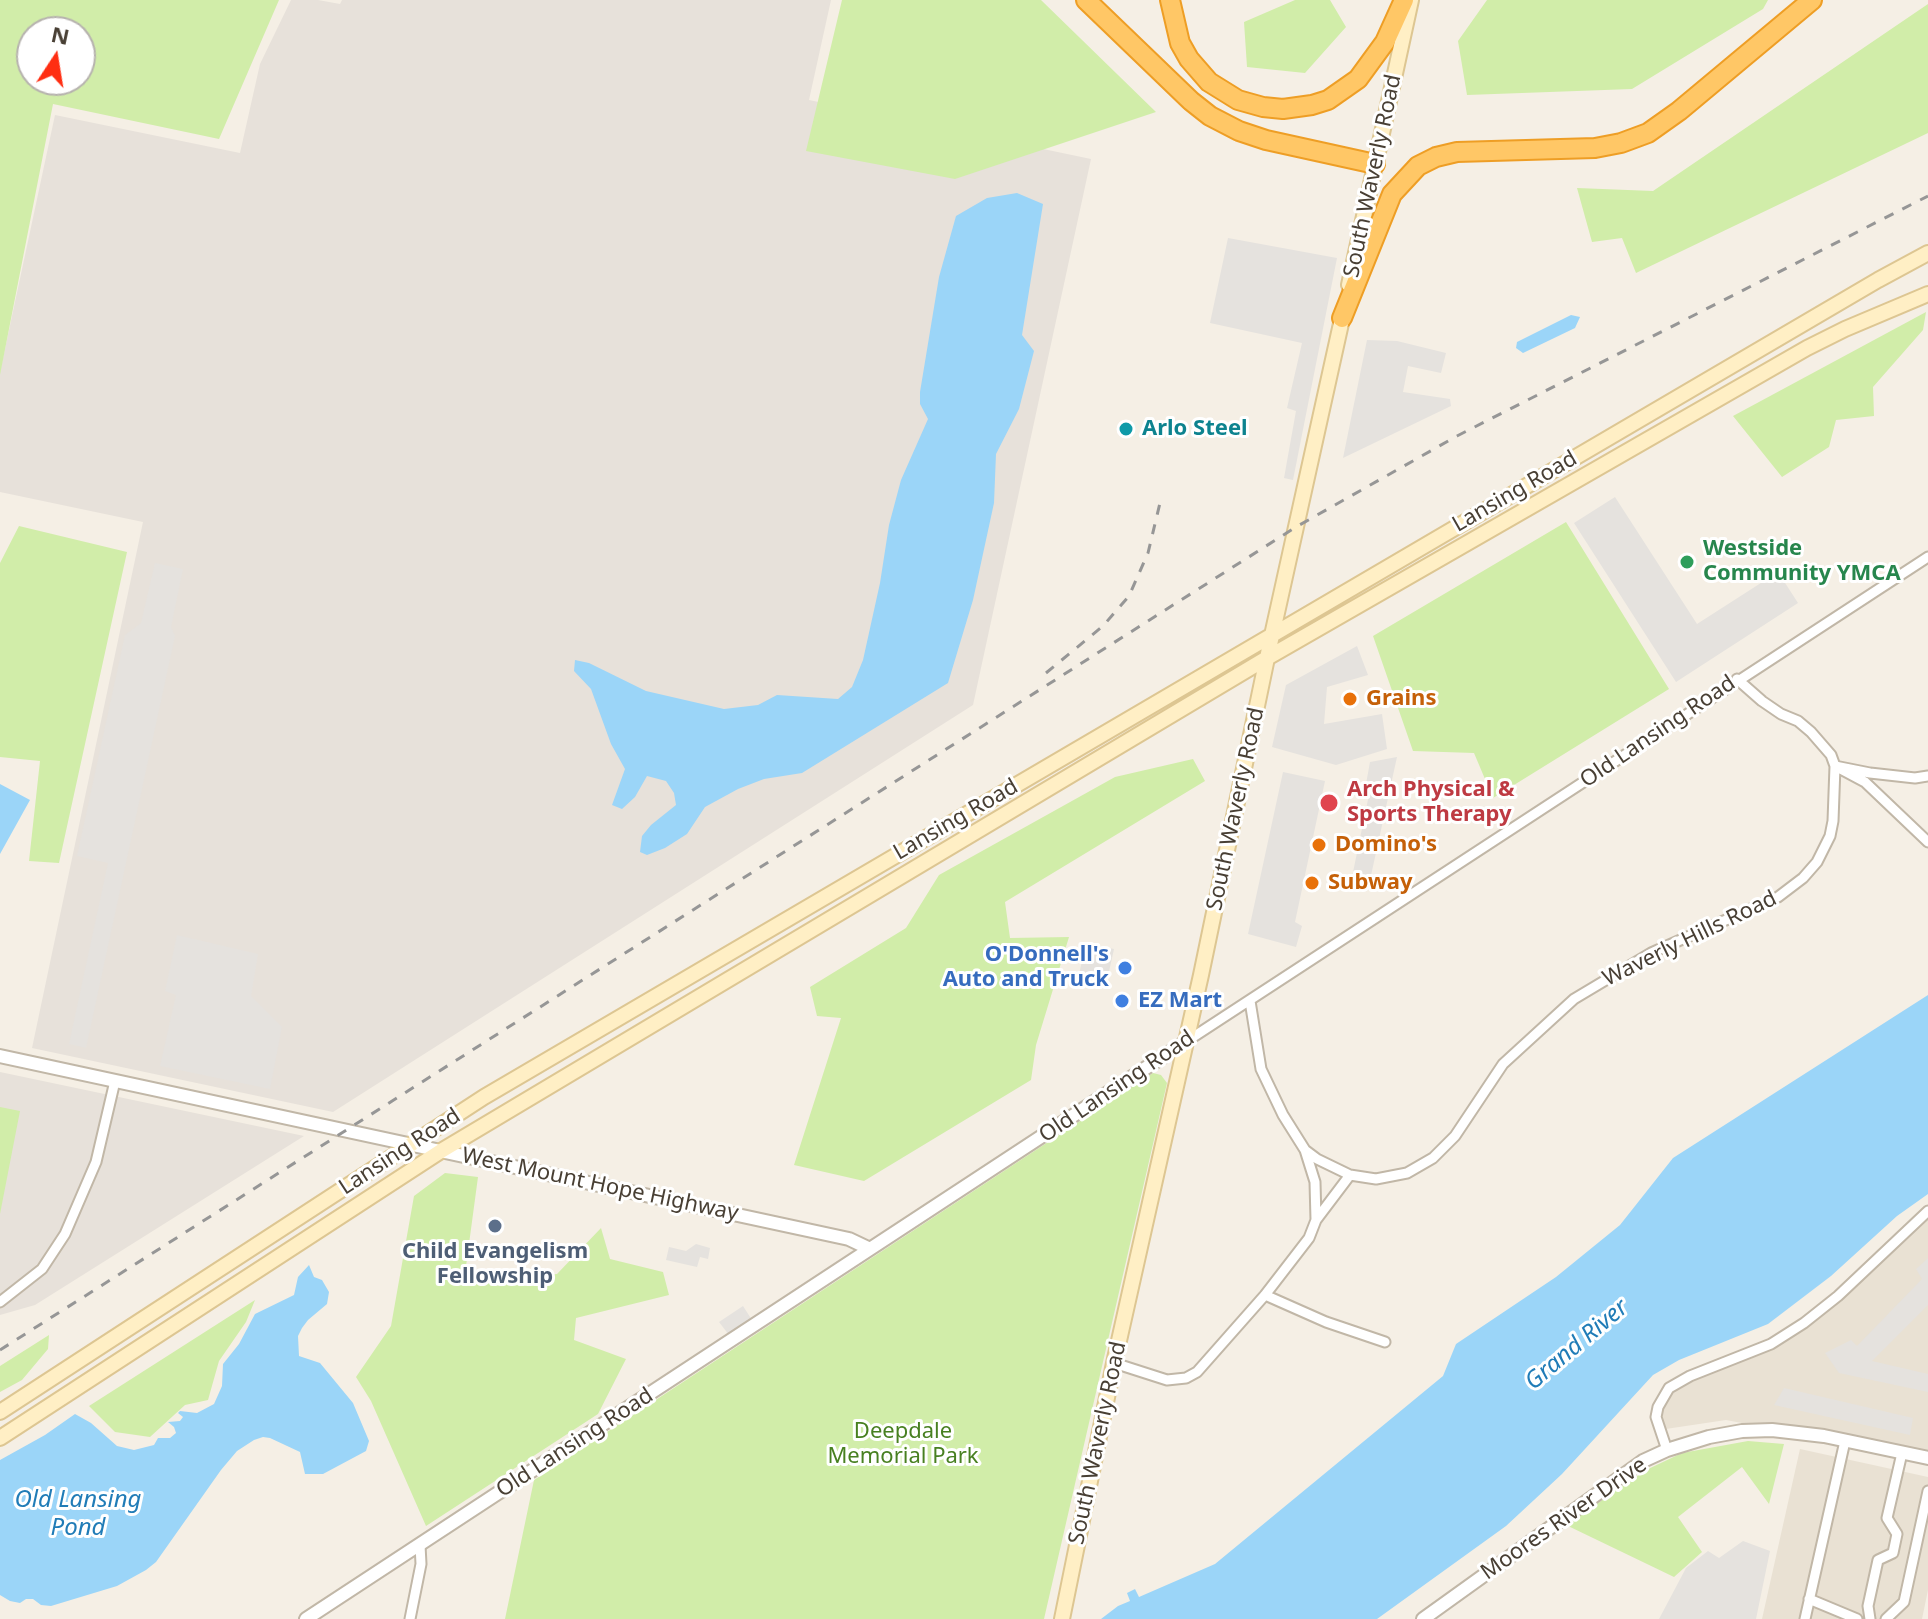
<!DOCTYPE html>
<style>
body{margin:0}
#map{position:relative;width:1928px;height:1619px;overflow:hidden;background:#f5efe5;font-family:"Noto Sans",sans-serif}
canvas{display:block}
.north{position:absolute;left:16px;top:16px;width:80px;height:80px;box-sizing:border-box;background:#fff;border:2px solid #b6b2ae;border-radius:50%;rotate:12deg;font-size:22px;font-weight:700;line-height:32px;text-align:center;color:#483f34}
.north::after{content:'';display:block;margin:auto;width:28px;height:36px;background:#ff2e12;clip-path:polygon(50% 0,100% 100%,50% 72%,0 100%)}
</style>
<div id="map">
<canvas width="1928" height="1619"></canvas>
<div class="north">N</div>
</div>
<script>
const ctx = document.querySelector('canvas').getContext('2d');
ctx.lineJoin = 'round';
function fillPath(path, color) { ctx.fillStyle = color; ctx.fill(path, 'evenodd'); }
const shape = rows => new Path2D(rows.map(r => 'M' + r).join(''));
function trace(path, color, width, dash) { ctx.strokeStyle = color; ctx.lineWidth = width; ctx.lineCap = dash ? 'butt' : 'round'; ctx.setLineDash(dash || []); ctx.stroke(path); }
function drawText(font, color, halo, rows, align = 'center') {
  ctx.font = font + ' "Noto Sans",sans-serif'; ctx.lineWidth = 6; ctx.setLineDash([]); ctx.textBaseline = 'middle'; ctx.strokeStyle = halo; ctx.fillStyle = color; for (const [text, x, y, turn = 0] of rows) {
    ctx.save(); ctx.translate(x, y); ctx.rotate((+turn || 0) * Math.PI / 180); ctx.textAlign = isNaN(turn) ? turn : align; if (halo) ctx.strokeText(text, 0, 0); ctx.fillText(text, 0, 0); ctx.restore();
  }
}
const residential = shape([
 [1928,1211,1928,1458,1726,1420,1659,1430,1658,1407,1664,1393,1791,1332],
 [1800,1449,1928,1477,1928,1590,1922,1619,1762,1619]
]);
const industrial = shape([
 [291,0,318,0,340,4,342,0,831,0,809,100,1091,159,973,705,333,1112,32,1048,143,522,0,492,0,372,55,115,240,153,260,64],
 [0,1072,304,1136,35,1305,0,1315]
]);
const green = shape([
 [0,0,279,0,219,139,53,104,0,375],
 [32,32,80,32,80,80,32,80],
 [842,0,1041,0,1156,112,955,179,806,151],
 [1295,0,1330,0,1346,27,1305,73,1247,67,1244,22],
 [1487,0,1768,0,1763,9,1632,89,1467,95,1458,41],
 [1928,4,1928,133,1636,273,1622,238,1592,242,1577,188,1653,191],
 [1926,312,1923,330,1873,387,1874,416,1836,420,1829,447,1782,477,1733,416],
 [1566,522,1669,689,1493,798,1474,753,1413,751,1373,636],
 [19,526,127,552,59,863,29,861,40,761,0,757,0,563],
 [1193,759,1205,781,1005,902,1010,938,1069,937,1036,1045,1031,1080,864,1181,794,1165,841,1018,817,1016,810,987,906,928,939,875,1115,777],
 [1153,1073,1161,1075,1167,1083,1044,1619,505,1619,534,1480],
 [0,1107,20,1111,0,1214],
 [445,1173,478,1177,464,1281,557,1274,601,1228,610,1259,663,1272,669,1295,576,1318,574,1340,626,1359,598,1414,426,1526,371,1401,356,1377,391,1326,414,1196],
 [255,1300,246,1322,219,1361,208,1400,185,1405,150,1437,115,1432,89,1406],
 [49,1335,48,1349,22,1380,0,1392,0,1366],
 [1748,1441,1784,1444,1769,1504,1742,1467,1678,1517,1702,1552,1674,1577,1566,1525,1646,1470,1682,1453]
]);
const parking = shape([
 [1228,238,1337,258,1293,480,1284,478,1296,411,1287,408,1302,343,1210,323],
 [1367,340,1397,341,1446,353,1441,373,1408,366,1403,392,1450,399,1451,406,1343,458],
 [1615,497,1697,624,1778,572,1798,603,1676,682,1574,523],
 [155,563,183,569,171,627,175,636,86,1048,69,1044,108,863,77,856,125,635,141,623],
 [1357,646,1368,675,1327,687,1324,724,1382,714,1387,749,1336,765,1272,747,1286,685],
 [1397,757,1370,880,1352,877,1371,785,1366,784,1370,762],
 [1283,772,1325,781,1295,922,1302,926,1296,947,1248,934],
 [177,935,258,954,251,996,282,1027,270,1089,160,1066,176,995,165,991],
 [1086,943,1114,949,1106,985,1078,979],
 [696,1244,710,1248,708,1259,700,1257,697,1267,666,1260,669,1247,686,1251],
 [1928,1258,1928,1305,1872,1361,1928,1374,1928,1392,1839,1373,1825,1353,1851,1340,1857,1346,1922,1279,1916,1269],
 [743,1306,752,1320,729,1335,719,1322],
 [1784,1388,1913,1418,1910,1435,1774,1405],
 [1743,1541,1770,1551,1756,1619,1659,1619,1686,1568,1708,1551,1719,1558]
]);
const water = shape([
 [1017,193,1043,204,1022,335,1034,351,1019,409,996,454,994,503,973,600,948,683,802,773,764,779,738,789,705,807,687,834,665,848,647,855,640,852,642,836,651,825,676,805,674,793,666,781,647,776,635,797,622,809,612,805,625,769,611,744,591,689,574,671,575,660,589,663,646,691,724,709,758,705,777,695,838,699,852,687,863,660,880,583,889,525,901,480,928,419,920,404,920,392,939,277,956,216,987,198],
 [1571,315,1580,317,1575,328,1523,353,1516,348,1517,342],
 [0,784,30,800,0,854],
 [1928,995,1928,1194,1897,1216,1831,1276,1768,1324,1679,1360,1653,1375,1562,1474,1506,1526,1377,1619,1101,1619,1118,1606,1130,1601,1127,1593,1135,1589,1139,1597,1215,1564,1443,1376,1456,1344,1556,1277,1620,1225,1673,1158],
 [309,1265,314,1277,322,1280,329,1292,327,1304,308,1320,302,1328,298,1336,299,1356,320,1363,353,1403,369,1441,366,1451,323,1474,305,1474,300,1452,270,1438,263,1437,254,1440,237,1451,221,1470,156,1562,146,1570,117,1586,51,1606,41,1605,33,1599,26,1599,20,1603,10,1601,0,1595,0,1460,45,1435,75,1414,91,1423,117,1446,134,1450,154,1445,158,1438,170,1438,176,1433,174,1427,168,1422,180,1421,183,1417,178,1413,180,1411,197,1413,214,1404,222,1386,223,1364,239,1344,255,1314,294,1295,298,1277]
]);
const minor = shape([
 [1737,679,1762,701,1781,714,1798,721,1811,732,1831,755,1835,766,1865,782,1928,842],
 [1250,1001,1261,1069,1283,1115,1305,1150,1317,1159,1350,1175,1376,1179,1407,1173,1433,1158,1455,1136,1503,1064,1574,999,1651,953,1778,897,1803,878,1817,862,1830,836,1833,821,1835,766,1870,773,1915,778,1928,776],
 [1187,1041,1928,557],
 [1305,1150,1315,1182,1316,1220],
 [1265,1295,1326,1322,1385,1342],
 [0,1302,42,1269,65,1234,96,1162,115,1081],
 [1114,1363,1167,1380,1186,1378,1197,1372,1265,1295,1309,1238,1316,1220,1350,1175],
 [1667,1450,1656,1417,1658,1407,1669,1388,1690,1376,1771,1344,1804,1323,1838,1296,1928,1211],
 [1809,1599,1857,1619],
 [410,1619,421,1564,420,1545],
 [1805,1619,1845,1441],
 [1870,1619,1868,1606,1878,1560,1893,1553,1897,1534,1887,1518,1902,1453],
 [1886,1619,1904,1602,1928,1491]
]);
const tertiary = shape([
 [0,1056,849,1239,870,1249],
 [306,1619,1187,1041],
 [1423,1619,1643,1461,1667,1450,1709,1437,1742,1431,1772,1430,1824,1436,1928,1458]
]);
const secondary = shape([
 [1349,285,1411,0],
 [0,1412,484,1097,1878,280,1928,253],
 [0,1438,441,1151,1267,658,1807,348,1845,329,1928,294],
 [1062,1619,1114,1363,1201,975,1267,658,1344,310]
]);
const motorway = shape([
 [1086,0,1191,101,1210,116,1239,131,1266,140,1375,164],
 [1170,0,1180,43,1189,59,1209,82,1238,100,1263,107,1283,109,1312,105,1328,100,1358,79,1385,42,1404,0],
 [1342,318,1392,194,1418,166,1436,157,1457,152,1595,148,1621,143,1648,133,1679,111,1812,0]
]);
const rail = shape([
 [1046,673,1103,626,1129,596,1148,553,1160,503],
 [0,1350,1296,527,1457,436,1928,196]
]);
const markers = [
 [1126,429,8,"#0f9aa8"],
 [1687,562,8,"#2e9e5b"],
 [1350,699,8,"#e8710a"],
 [1329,803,10,"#e0444e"],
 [1319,845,8,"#e8710a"],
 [1312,883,8,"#e8710a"],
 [1125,968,8,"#3f7fe0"],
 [1122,1001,8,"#3f7fe0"],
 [495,1226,8,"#5c6f8a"]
];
const streetNames = [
 ["South Waverly Road",1373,176,-78],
 ["Lansing Road",1515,492,-30],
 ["Old Lansing Road",1658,732,-34],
 ["South Waverly Road",1236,809,-78],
 ["Lansing Road",956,820,-30],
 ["Waverly Hills Road",1690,939,-26],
 ["Old Lansing Road",1117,1087,-34],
 ["Lansing Road",400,1152,-33],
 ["West Mount Hope Highway",600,1185,12],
 ["Old Lansing Road",575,1443,-33],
 ["South Waverly Road",1098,1443,-78],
 ["Moores River Drive",1564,1519,-35]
];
const cultureNames = [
 ["Arlo Steel",1142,429]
];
const leisureNames = [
 ["Westside",1703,549],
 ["Community YMCA",1703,574]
];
const foodNames = [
 ["Grains",1366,699],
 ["Domino's",1335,845],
 ["Subway",1328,883]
];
const healthNames = [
 ["Arch Physical &",1347,790],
 ["Sports Therapy",1347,815]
];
const shopNames = [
 ["O'Donnell's",1109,955],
 ["Auto and Truck",1109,980],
 ["EZ Mart",1138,1001,"left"]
];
const serviceNames = [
 ["Child Evangelism",495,1252],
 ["Fellowship",495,1277]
];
const parkNames = [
 ["Deepdale",903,1432],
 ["Memorial Park",903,1457]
];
const waterNames = [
 ["Grand River",1577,1345,-40],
 ["Old Lansing",78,1500],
 ["Pond",78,1528]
];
fillPath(residential, '#e9e1d3');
fillPath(industrial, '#e7e1da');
fillPath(green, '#d1eda9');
fillPath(parking, '#e5e2de');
fillPath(water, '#9bd5f8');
trace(minor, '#c1b7a7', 13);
trace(tertiary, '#c1b7a7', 16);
trace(secondary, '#ddc692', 18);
trace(motorway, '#ee9e25', 22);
trace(minor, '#fff', 9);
trace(tertiary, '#fff', 12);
trace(secondary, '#ffefc5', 14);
trace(motorway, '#ffc766', 18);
trace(rail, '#969696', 3, [10, 10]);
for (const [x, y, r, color] of markers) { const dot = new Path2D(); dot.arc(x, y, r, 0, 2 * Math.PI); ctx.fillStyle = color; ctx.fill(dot); trace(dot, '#fff', 3); }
drawText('22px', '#483f34', '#fff', streetNames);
drawText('bold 22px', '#0d838f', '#fff', cultureNames, 'left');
drawText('bold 22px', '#27864d', '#fff', leisureNames, 'left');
drawText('bold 22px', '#c56008', '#fff', foodNames, 'left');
drawText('bold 22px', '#be3a42', '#fff', healthNames, 'left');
drawText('bold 22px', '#366cbe', '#fff', shopNames, 'right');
drawText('bold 22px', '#4e5e75', '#fff', serviceNames);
drawText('22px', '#488021', '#fff', parkNames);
drawText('italic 24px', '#207cb7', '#fff', waterNames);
</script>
